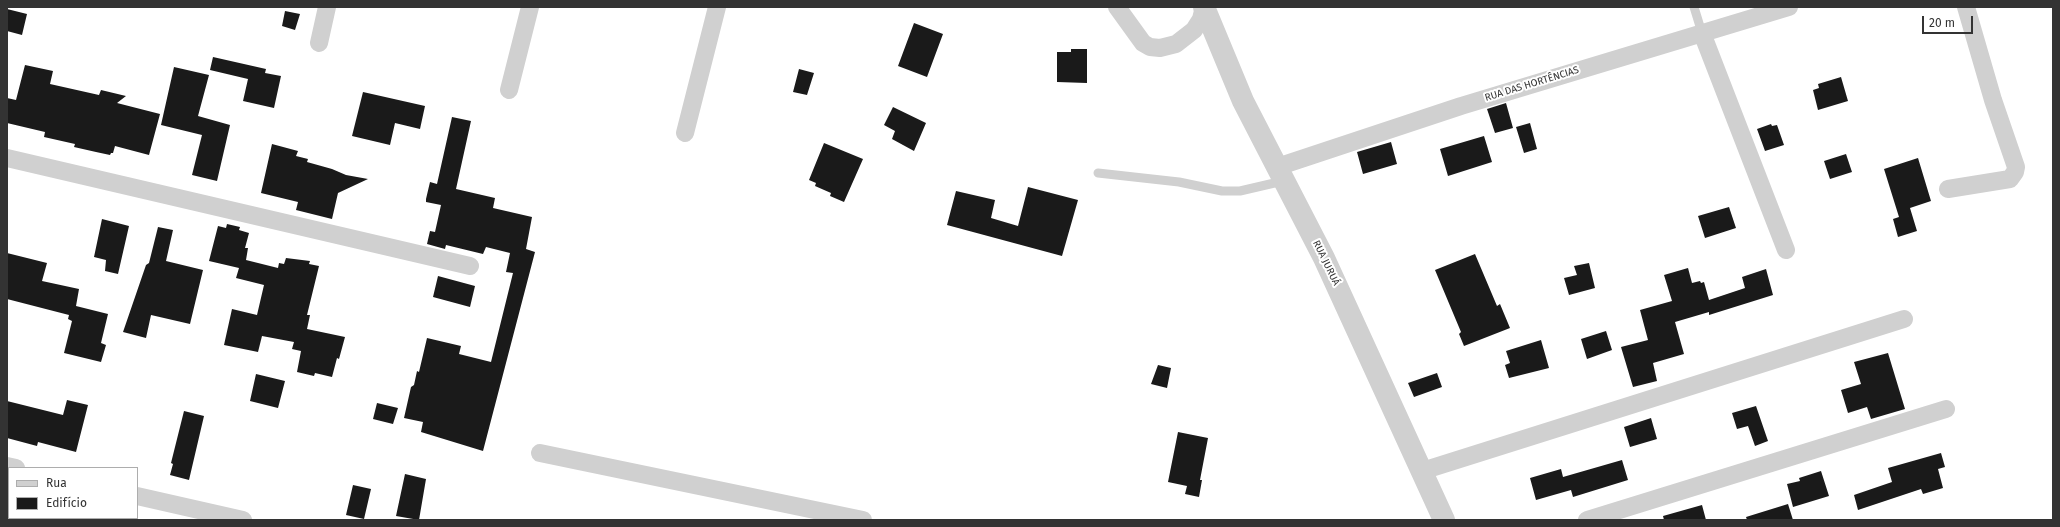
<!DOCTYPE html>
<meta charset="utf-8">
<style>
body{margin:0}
#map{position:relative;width:2060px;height:527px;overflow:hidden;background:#fff;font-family:"Fira Sans",sans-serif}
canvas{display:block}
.frame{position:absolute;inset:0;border:8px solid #333;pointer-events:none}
.legend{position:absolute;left:8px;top:467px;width:130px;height:52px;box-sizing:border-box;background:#fff;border:1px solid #adadad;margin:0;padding:5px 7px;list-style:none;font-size:12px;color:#333}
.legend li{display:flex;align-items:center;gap:8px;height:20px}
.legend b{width:20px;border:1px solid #adadad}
.scale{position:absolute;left:1922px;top:16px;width:51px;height:18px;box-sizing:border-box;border:2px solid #333;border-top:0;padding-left:5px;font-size:12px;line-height:14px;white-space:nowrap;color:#333;-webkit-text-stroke:3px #fff;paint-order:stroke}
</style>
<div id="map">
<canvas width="2060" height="527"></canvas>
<div class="frame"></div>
<ul class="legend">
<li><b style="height:5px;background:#d0d0d0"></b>Rua</li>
<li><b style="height:11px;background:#1a1a1a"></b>Edifício</li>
</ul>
<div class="scale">20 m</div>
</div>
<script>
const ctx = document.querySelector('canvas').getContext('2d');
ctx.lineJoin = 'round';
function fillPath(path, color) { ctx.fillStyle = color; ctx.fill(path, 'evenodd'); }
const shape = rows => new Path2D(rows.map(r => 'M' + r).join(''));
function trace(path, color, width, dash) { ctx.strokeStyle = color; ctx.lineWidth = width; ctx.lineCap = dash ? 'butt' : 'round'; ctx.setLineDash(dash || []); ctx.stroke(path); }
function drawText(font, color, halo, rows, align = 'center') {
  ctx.font = font + ' "Fira Sans",sans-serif'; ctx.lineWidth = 4; ctx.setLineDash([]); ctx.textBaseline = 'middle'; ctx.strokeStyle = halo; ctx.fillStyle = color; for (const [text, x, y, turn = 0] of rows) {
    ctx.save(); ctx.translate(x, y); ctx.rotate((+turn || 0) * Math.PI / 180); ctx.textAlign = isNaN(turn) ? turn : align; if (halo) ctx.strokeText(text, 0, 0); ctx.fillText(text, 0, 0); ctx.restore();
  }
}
const building = shape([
 [7,9,27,14,22,35,7,31],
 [285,11,300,14,295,30,282,26],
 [914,23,943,34,927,77,898,66],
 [1071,49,1087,49,1087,83,1057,82,1057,52,1071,52],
 [213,57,266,69,265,73,281,76,274,108,243,101,248,79,210,70],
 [25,65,53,71,50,84,99,95,101,90,126,96,117,103,160,114,149,155,115,146,113,153,111,153,110,155,96,152,74,147,75,144,44,137,45,132,7,123,7,98,16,100],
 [174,67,209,75,198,116,230,125,217,181,192,175,202,135,161,125],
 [799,69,814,73,807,95,793,92],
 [1841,77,1848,101,1818,110,1813,90,1819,88,1818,84],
 [363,92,425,106,420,129,395,123,390,145,352,136],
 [1506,103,1513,128,1495,133,1487,109],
 [893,107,926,123,914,151,892,139,895,131,884,125],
 [452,117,471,121,456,189,495,198,493,208,532,217,526,249,535,252,483,451,421,432,423,422,404,418,411,387,414,385,417,371,419,372,427,338,461,346,459,354,491,362,513,273,506,272,510,253,486,247,483,254,446,245,445,249,427,244,430,231,435,232,441,205,426,202,426,199,430,182,437,184],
 [1530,123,1537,149,1524,153,1516,127],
 [1771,124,1772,126,1777,125,1784,145,1765,151,1757,129],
 [1484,136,1492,162,1448,176,1440,149],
 [1391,142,1397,164,1363,174,1357,152],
 [824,143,863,159,844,202,830,196,831,193,815,186,816,183,809,180],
 [272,144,298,151,296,156,308,159,307,162,332,169,346,175,368,179,338,193,332,219,296,210,298,202,261,193],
 [1846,154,1852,172,1830,179,1824,161],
 [1918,158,1931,201,1910,208,1917,231,1898,237,1893,219,1899,217,1884,169],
 [1028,187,1078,200,1062,256,947,225,956,191,995,200,991,218,1018,226],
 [1729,207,1736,228,1705,238,1698,216],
 [102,219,129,226,118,274,105,271,106,260,94,257],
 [227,224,240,227,239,230,249,233,245,248,248,248,246,260,278,268,279,263,284,264,286,258,310,261,309,264,319,266,307,315,310,315,307,329,345,337,339,359,337,358,332,377,315,373,314,376,297,372,301,351,292,349,294,342,262,336,258,352,224,345,232,309,257,315,264,285,236,278,239,268,209,261,218,226,226,228],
 [158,227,173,230,166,261,203,270,190,324,151,315,146,338,123,332,146,265,149,263],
 [7,253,47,263,42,281,79,289,76,306,108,314,101,343,106,345,101,362,64,353,72,321,68,319,69,315,7,299],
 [1475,254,1497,306,1500,304,1510,328,1464,346,1459,334,1461,332,1435,270],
 [1589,263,1595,288,1569,295,1564,278,1577,275,1574,266],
 [1688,268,1692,283,1700,281,1701,283,1704,282,1709,300,1745,288,1742,277,1766,269,1773,295,1709,315,1709,312,1675,322,1684,354,1653,363,1657,381,1633,387,1621,347,1648,340,1640,310,1672,301,1664,275],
 [438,276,475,286,470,307,433,297],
 [1606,331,1612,350,1587,359,1581,339],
 [1541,340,1549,368,1509,378,1505,365,1510,363,1506,351],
 [1888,353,1905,409,1871,419,1867,407,1848,413,1841,390,1861,384,1854,362],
 [1158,365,1171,368,1167,388,1151,384],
 [1437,373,1442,387,1414,397,1408,383],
 [256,374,285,381,278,408,250,401],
 [67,400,88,405,76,452,38,442,37,446,7,438,7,401,63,415],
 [377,403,398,408,393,424,373,419],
 [1756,406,1768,441,1755,446,1748,426,1737,429,1732,413],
 [184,411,204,416,189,480,170,475,173,464,171,463],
 [1651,418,1657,439,1630,447,1624,427],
 [1178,432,1208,438,1200,480,1202,480,1199,497,1185,494,1187,486,1168,482],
 [1941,453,1945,467,1938,469,1943,488,1923,494,1921,489,1858,510,1854,495,1892,482,1888,468],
 [1622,460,1628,480,1573,497,1571,490,1536,500,1530,478,1561,469,1563,477],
 [1821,471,1829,496,1793,507,1787,484,1800,481,1799,478],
 [405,474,426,479,419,520,396,516],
 [353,485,371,489,364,519,346,515],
 [1788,504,1793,520,1747,520,1746,517],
 [1702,505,1706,520,1664,520,1663,516]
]);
const service = shape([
 [1694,7,1702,33],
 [1098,173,1179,182,1222,191,1240,191,1283,181]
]);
const minor = shape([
 [1117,7,1143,43,1150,47,1160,48,1176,44,1194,30,1201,19,1204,7],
 [1702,33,1786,250],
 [319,43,327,7],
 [509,90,530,7],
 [685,133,717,7],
 [7,158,470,266],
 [1277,167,1461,106,1789,7],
 [1948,189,2010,179,2015,172,2016,167,1993,100,1966,7],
 [540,453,863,520],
 [7,466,16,468],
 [1422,471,1904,319],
 [137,496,243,520],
 [1587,520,1946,409]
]);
const tertiary = shape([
 [1204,7,1243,101,1324,258,1444,520]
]);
const streetNames = [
 ["RUA DAS HORTÊNCIAS",1532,84,-17],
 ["RUA JURUÁ",1326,263,64]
];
fillPath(building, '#1a1a1a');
trace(service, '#d0d0d0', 9);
trace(minor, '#d0d0d0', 18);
trace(tertiary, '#d0d0d0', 22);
drawText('10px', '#333', '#fff', streetNames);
</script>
